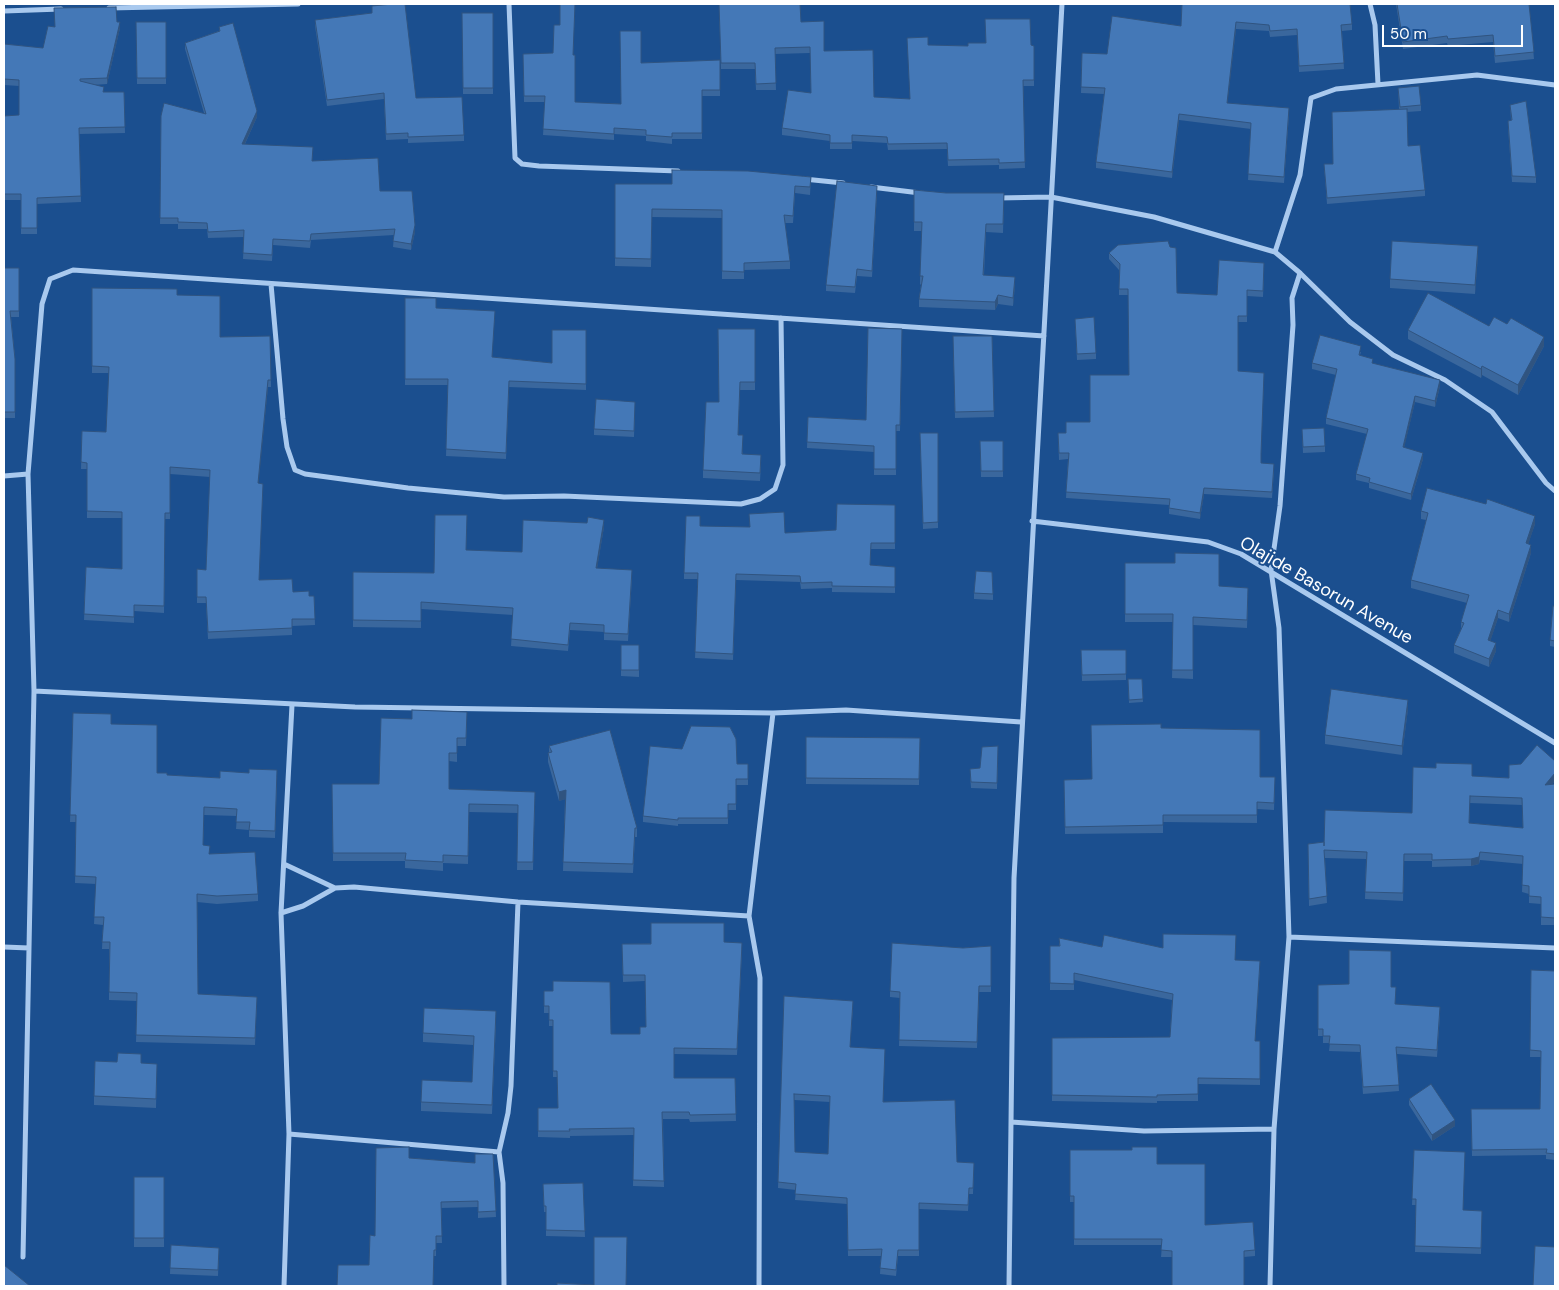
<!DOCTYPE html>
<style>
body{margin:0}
#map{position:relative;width:1559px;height:1290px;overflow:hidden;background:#1b4f8f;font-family:"DM Sans",sans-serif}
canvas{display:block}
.frame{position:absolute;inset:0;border:5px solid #fff;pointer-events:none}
.scale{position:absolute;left:1382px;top:25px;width:141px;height:22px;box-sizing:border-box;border:2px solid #fff;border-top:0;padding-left:6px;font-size:15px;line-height:18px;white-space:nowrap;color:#fff;-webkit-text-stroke:4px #1b4f8f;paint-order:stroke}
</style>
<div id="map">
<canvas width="1559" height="1290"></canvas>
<div class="frame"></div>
<div class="scale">50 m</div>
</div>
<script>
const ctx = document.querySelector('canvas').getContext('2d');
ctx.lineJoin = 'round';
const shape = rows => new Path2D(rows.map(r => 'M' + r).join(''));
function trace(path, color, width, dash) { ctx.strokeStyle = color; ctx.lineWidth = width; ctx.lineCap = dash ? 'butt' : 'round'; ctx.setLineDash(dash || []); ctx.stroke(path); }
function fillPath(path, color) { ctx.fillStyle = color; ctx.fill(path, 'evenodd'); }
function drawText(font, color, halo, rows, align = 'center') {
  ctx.font = font + ' "DM Sans",sans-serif'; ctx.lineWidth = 4; ctx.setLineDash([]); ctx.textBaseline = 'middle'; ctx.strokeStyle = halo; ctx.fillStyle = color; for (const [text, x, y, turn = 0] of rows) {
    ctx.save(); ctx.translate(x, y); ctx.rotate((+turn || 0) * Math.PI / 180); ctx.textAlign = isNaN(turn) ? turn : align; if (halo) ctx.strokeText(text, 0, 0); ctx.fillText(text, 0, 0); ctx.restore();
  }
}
const minor = shape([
 [509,4,515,158,522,164,539,166,678,171],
 [1370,4,1375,25,1378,84],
 [109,8,298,4],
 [4,11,61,9],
 [804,179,843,183],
 [871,187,920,193],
 [998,198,1051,197,1154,217,1275,252,1300,273,1350,322,1393,355,1445,380,1492,412,1546,483,1555,491],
 [1275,252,1300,175,1311,98,1336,89,1477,75,1555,85],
 [271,284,283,419,287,447,295,470,305,474,408,488,504,497,564,496,741,504,760,499,775,489,783,465,781,318],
 [4,476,28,474],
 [1032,521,1208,542,1241,554,1555,743],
 [34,691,355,707,773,713,846,710,1021,722],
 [284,864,335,888],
 [281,913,303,906,335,888,354,887,518,902,749,916],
 [1289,937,1555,948],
 [4,947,29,948],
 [1011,1122,1144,1131,1274,1129],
 [289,1134,499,1152,503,1183,504,1286],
 [499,1152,508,1113,511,1086,518,902],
 [23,1257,34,691,28,474,42,304,50,279,73,270,1044,336],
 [284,1286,289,1134,281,913,292,705],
 [759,1286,760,978,749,916,773,713],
 [1009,1286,1014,878,1062,4],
 [1270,1286,1274,1129,1289,937,1279,628,1271,570,1280,506,1293,325,1292,298,1300,273]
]);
const wall = shape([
 [719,4,801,22,824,51,874,97,910,99,928,45,968,46,1034,46,1034,86,1023,86,1025,168,999,169,999,165,948,166,947,149,888,150,887,143,852,141,852,149,830,149,830,141,782,135,782,128,811,93,810,53,775,54,776,90,756,90,755,69,721,69],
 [1182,4,1352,24,1352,30,1342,31,1344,69,1299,72,1297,35,1270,37,1269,31,1236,29,1227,103,1289,114,1284,183,1248,180,1251,129,1179,120,1172,178,1096,168,1096,162,1104,94,1081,93,1082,53,1107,54,1181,26],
 [1396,4,1529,4,1534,59,1495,63,1493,42,1448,46,1447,43,1403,49],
 [372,6,416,98,464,135,464,141,408,143,408,139,386,140,384,99,327,106,315,26,315,20,372,13],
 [462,13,493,13,493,94,463,94],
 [117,22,120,28,107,84,93,85,104,92,124,92,125,133,79,134,81,202,37,204,37,234,21,234,21,200,4,200,4,116,19,115,19,86,4,85,4,44,43,48,54,27],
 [136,22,166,22,166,84,137,84],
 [219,27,257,117,245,144,313,161,380,191,415,232,411,250,393,247,394,235,311,240,310,248,273,245,272,261,243,259,244,237,208,238,207,229,178,229,178,224,160,224,161,116,204,113,185,49,185,43,219,31],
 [523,54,574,55,575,102,621,104,641,63,720,60,720,96,702,96,702,139,672,139,672,144,646,141,646,136,614,134,614,140,543,135,545,102,524,102],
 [1398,88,1421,105,1421,111,1407,112,1408,146,1425,190,1425,196,1327,204,1324,164,1333,164,1399,109],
 [1510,105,1536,177,1536,183,1512,182,1508,127,1508,121,1511,120],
 [811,177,810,195,795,193,793,223,785,223,790,261,790,269,744,270,744,279,722,279,722,218,652,217,651,267,615,266,615,184,672,184],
 [914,190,946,193,1004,193,1003,233,986,232,984,275,1015,285,1013,306,998,304,995,310,919,307,919,299,921,285,920,284,920,276,922,231,914,231],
 [877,192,872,277,857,276,855,293,826,291,826,285],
 [1109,253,1177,293,1217,295,1264,269,1263,297,1247,296,1247,322,1238,322,1238,371,1261,456,1261,463,1274,470,1272,498,1204,494,1200,519,1169,514,1169,505,1066,498,1068,459,1059,460,1058,433,1066,433,1090,422,1129,375,1128,295,1119,295,1119,270,1109,259],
 [1478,255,1475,294,1390,288,1390,279],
 [4,268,19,268,19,317,11,317,15,359,15,418,4,418],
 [92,288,177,295,220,337,270,336,271,387,268,387,258,483,259,580,293,592,309,596,314,596,315,625,292,626,292,635,208,639,206,603,197,603,197,597,206,570,210,477,170,474,170,519,165,519,164,613,134,611,134,623,84,620,86,567,122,569,122,518,87,518,87,469,81,469,82,431,106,432,109,373,92,373],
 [405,298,436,308,493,357,552,363,586,330,586,390,509,387,506,459,446,456,448,385,405,385],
 [1075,319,1096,353,1096,359,1077,360],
 [1489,326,1544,346,1518,395,1482,375,1481,378,1408,339,1408,330],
 [755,329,755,390,740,390,738,435,743,454,761,463,760,481,703,478,703,470,719,402],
 [902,329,900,431,896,431,896,475,874,475,874,452,807,448,808,417,866,420],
 [953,336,992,336,994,417,955,418],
 [1361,352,1360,355,1373,363,1440,386,1435,407,1415,402,1404,447,1423,459,1411,500,1369,488,1369,483,1356,480,1356,474,1367,434,1326,424,1326,418,1336,375,1312,369,1312,363],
 [635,402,634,437,594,435,594,429],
 [1302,429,1325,446,1325,452,1303,453],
 [920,433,938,433,938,528,923,529],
 [980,441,1003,441,1003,477,981,477],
 [895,505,895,549,871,549,870,565,895,567,895,593,832,592,832,588,801,589,800,582,736,580,733,660,695,658,698,579,684,579,684,573,785,533,836,530],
 [1421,511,1535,524,1528,544,1531,553,1509,622,1498,618,1490,641,1496,651,1489,667,1454,653,1454,645,1461,629,1461,622,1467,603,1411,588,1411,580,1426,520,1421,519],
 [604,527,597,568,632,577,628,641,604,640,604,632,570,630,568,651,511,646,513,615,421,609,421,628,353,627,353,572,434,573,466,550,522,552],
 [1125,563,1219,586,1248,596,1247,628,1193,625,1193,679,1172,678,1173,622,1125,622],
 [974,593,993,594,993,600,974,599],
 [1555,606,1555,647,1550,646,1550,640],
 [621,645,639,645,639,677,621,676],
 [1081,650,1126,650,1126,680,1082,681],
 [1128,679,1142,679,1143,702,1129,703],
 [1408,709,1402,755,1325,744,1325,735],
 [467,712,466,746,457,746,457,762,449,761,449,789,535,792,533,870,517,870,518,813,469,812,468,864,443,863,443,871,405,868,405,861,333,861,332,784,379,784,412,719],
 [73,713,111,724,157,773,167,775,220,778,277,777,275,838,249,837,249,830,236,829,237,816,204,815,203,845,209,854,258,894,258,901,217,904,197,902,198,994,257,997,255,1045,136,1042,137,1001,109,1000,109,949,102,949,103,925,94,924,96,884,75,883,76,822,70,822],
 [1161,728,1260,777,1275,777,1274,810,1257,809,1257,823,1163,822,1163,833,1065,834,1064,780,1092,779],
 [806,737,920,738,919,785,806,784],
 [549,746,637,828,637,837,635,837,633,873,563,871,565,799,559,801,548,762,548,753,549,753],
 [998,746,997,789,971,788,970,775,980,768],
 [1555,761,1555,781,1552,784,1555,784,1555,925,1541,925,1541,904,1529,903,1529,894,1522,892,1523,864,1480,860,1479,864,1471,866,1432,867,1432,861,1404,861,1403,901,1365,899,1366,859,1325,858,1327,903,1309,906,1308,844,1324,842,1412,813,1472,776,1509,778,1509,765],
 [1470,803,1522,805,1523,828,1469,823],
 [737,764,748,764,748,785,736,785,736,810,728,810,728,824,678,824,678,826,643,822,643,816],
 [1059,938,1102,947,1163,948,1235,960,1260,967,1255,1041,1260,1041,1260,1085,1198,1084,1198,1101,1157,1101,1157,1103,1052,1101,1052,1038,1170,1037,1172,1000,1074,980,1074,990,1050,990,1050,946,1059,946],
 [724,942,742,949,737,1055,674,1054,674,1078,735,1078,736,1121,690,1122,689,1119,663,1119,664,1187,633,1186,634,1135,570,1136,570,1138,538,1137,538,1108,558,1108,557,1077,553,1077,553,1026,549,1026,549,1013,544,1013,544,991,553,991,611,1034,640,1034,646,1027,645,981,623,982,622,944],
 [991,946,991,992,979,992,977,1048,899,1046,900,998,890,997,890,991,963,948],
 [1531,970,1555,971,1555,1160,1546,1159,1546,1155,1472,1156,1471,1109,1540,1109,1541,1057,1530,1057],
 [1318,985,1391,987,1395,1004,1440,1014,1437,1057,1397,1054,1399,1091,1363,1094,1360,1052,1329,1051,1330,1043,1323,1043,1323,1036,1318,1036],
 [784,996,853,1007,850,1047,883,1101,957,1162,974,1163,973,1194,969,1194,968,1211,919,1209,919,1256,898,1256,896,1276,880,1274,881,1256,848,1256,847,1204,795,1200,796,1190,778,1188],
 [794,1100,830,1102,828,1154,795,1152],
 [496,1021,492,1114,421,1111,421,1102,472,1082,473,1045,423,1042,423,1033],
 [157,1064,156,1108,94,1105,94,1096],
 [1409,1099,1455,1126,1432,1141,1409,1105],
 [1070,1150,1157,1164,1205,1225,1255,1250,1255,1256,1244,1257,1161,1257,1162,1245,1074,1245,1074,1202,1070,1202],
 [1414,1150,1463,1210,1482,1211,1481,1254,1415,1252,1416,1205,1412,1205],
 [493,1154,496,1217,478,1218,478,1207,441,1208,442,1243,436,1243,436,1256,434,1256,375,1236,409,1158,475,1163],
 [134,1177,164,1177,164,1247,134,1247],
 [583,1183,585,1237,546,1236,546,1212,544,1212,543,1184],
 [171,1245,219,1248,218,1276,170,1274]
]);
const shadedWall = shape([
 [120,22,120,28,107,84,107,78],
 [1236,22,1236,29,1227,109,1227,103],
 [257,111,257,117,242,150,242,144],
 [1179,114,1179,120,1172,178,1172,172],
 [415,225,415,232,411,250,411,244],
 [1478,246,1478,255,1475,294,1475,285],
 [1015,277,1015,285,1013,306,1013,298],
 [998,295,998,304,995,310,995,302],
 [1544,337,1544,346,1518,395,1518,385],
 [1482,366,1482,375,1481,378,1481,369],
 [268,380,268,387,258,490,258,483],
 [1440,380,1440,386,1435,407,1435,401],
 [1415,396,1415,402,1403,453,1403,447],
 [1423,453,1423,459,1411,500,1411,494],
 [1204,488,1204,494,1200,519,1200,513],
 [1535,516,1535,524,1526,551,1526,543],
 [604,520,604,527,596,575,596,568],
 [1531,545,1531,553,1509,622,1509,614],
 [1498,610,1498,618,1488,648,1488,640],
 [1496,643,1496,651,1489,667,1489,659],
 [1408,700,1408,709,1402,755,1402,746],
 [1555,773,1555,781,1545,793,1545,785],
 [566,790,566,799,559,801,559,792],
 [1480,852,1479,864,1471,866,1471,859],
 [1455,1120,1455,1126,1432,1141,1432,1135]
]);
const building = shape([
 [393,4,405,4,416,98,462,97,464,135,408,137,408,133,386,134,384,93,327,100,315,20,372,13,372,6,393,4],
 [560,4,575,4,573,55,575,55,575,102,621,104,620,31,641,31,641,63,720,60,720,90,702,90,702,133,672,133,672,137,646,135,646,130,614,128,614,134,543,129,545,96,524,96,523,54,553,53,554,25,560,25,560,4],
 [719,4,800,4,801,22,824,21,824,51,873,50,874,97,910,99,907,38,928,37,928,45,968,46,968,43,986,43,985,19,1030,19,1031,45,1034,46,1034,80,1023,80,1025,162,999,163,999,159,948,160,947,143,888,144,887,137,852,135,852,143,830,143,830,135,782,128,788,90,811,93,810,47,775,48,776,83,756,84,755,63,721,63,719,4],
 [1182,4,1350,4,1352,24,1341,25,1344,63,1299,66,1297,29,1270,31,1269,25,1236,22,1227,103,1289,108,1284,177,1248,174,1251,123,1179,114,1172,172,1096,162,1105,88,1081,87,1082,53,1107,54,1112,16,1181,26,1182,4],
 [1397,4,1529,4,1534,52,1495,56,1493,35,1448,39,1447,36,1403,42,1397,4],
 [116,7,117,22,120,22,107,78,80,79,80,81,104,87,103,92,124,92,125,127,79,128,81,196,37,198,37,228,21,228,21,194,4,194,4,116,19,115,19,80,4,79,4,44,43,48,48,26,55,27,54,8,116,7],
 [462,13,493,13,493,88,463,88,462,13],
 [136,22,166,22,166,78,137,78,136,22],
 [233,23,257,111,242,144,313,147,312,161,378,158,380,191,412,191,415,225,411,244,393,241,395,229,311,234,310,241,273,239,272,255,243,253,244,230,208,232,207,223,178,222,178,218,160,218,161,116,164,103,206,114,185,43,220,31,219,27,233,23],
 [1419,86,1421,105,1400,107,1398,88,1419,86],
 [1526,101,1536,177,1512,176,1508,121,1512,120,1510,105,1526,101],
 [1407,109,1408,146,1420,145,1425,190,1327,198,1324,164,1333,164,1332,112,1407,109],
 [672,170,748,171,811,177,810,187,795,186,793,216,784,215,790,261,744,263,744,272,722,271,722,210,652,209,651,259,615,258,615,184,672,184,672,170],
 [837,181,877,186,872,271,857,269,855,287,826,285,837,181],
 [914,190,946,193,1004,193,1003,224,986,224,983,275,1015,277,1013,298,998,295,995,302,919,299,923,276,920,276,922,222,914,222,914,190],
 [1168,241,1170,247,1176,248,1177,293,1217,295,1219,260,1264,263,1263,291,1247,290,1247,316,1238,316,1238,371,1264,373,1261,454,1261,463,1274,464,1272,492,1204,488,1200,513,1169,508,1170,499,1066,492,1069,453,1059,453,1058,433,1066,433,1066,422,1090,422,1090,375,1129,375,1128,289,1119,289,1120,264,1109,253,1118,245,1168,241],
 [1392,241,1478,246,1475,285,1390,279,1392,241],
 [4,268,19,268,19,311,10,311,15,359,15,412,4,412,4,268],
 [92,288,177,289,177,295,220,296,220,337,270,336,271,380,268,380,258,483,263,484,259,580,292,579,293,592,309,591,309,596,314,596,315,619,292,619,292,628,208,632,206,597,197,597,197,569,206,570,210,470,170,467,170,513,165,513,164,606,134,605,134,617,84,614,86,567,122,569,122,512,87,511,87,463,81,462,82,431,106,432,109,367,92,366,92,288],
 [1428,293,1489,326,1494,317,1507,324,1511,318,1544,337,1518,385,1482,366,1481,369,1408,330,1428,293],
 [405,298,436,298,436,308,495,311,492,357,552,363,552,330,586,330,586,384,509,381,506,453,446,449,448,379,405,379,405,298],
 [1094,317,1096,353,1077,354,1075,319,1094,317],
 [868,328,902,329,900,425,896,425,896,469,874,469,874,446,807,442,808,417,866,420,868,328],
 [718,329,755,329,755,382,740,382,738,435,743,435,742,454,761,455,760,473,703,470,706,402,719,402,718,329],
 [1320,335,1361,346,1359,355,1373,359,1372,363,1440,380,1435,401,1415,396,1403,447,1423,453,1411,494,1369,482,1370,478,1356,474,1368,429,1326,418,1337,369,1312,363,1320,335],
 [953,336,992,336,994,411,955,412,953,336],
 [596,399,635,402,634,431,594,429,596,399],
 [1324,428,1325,446,1303,447,1302,429,1324,428],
 [920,433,938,433,938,522,923,523,920,433],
 [980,441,1003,441,1003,471,981,471,980,441],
 [1427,488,1486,504,1487,499,1535,516,1526,543,1531,545,1509,614,1498,610,1488,640,1496,643,1489,659,1454,645,1464,623,1461,622,1469,595,1411,580,1428,513,1421,511,1427,488],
 [837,504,895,505,895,543,871,543,870,565,895,567,895,587,832,586,832,582,801,583,800,576,736,574,733,654,695,652,698,573,684,573,686,516,700,516,700,526,750,527,749,514,784,512,785,533,836,530,837,504],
 [435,515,467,515,466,550,522,552,523,520,587,523,588,517,604,520,596,568,632,570,628,634,604,633,604,625,570,623,568,645,511,639,513,608,421,602,421,621,353,620,353,572,434,573,435,515],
 [1175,553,1219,554,1219,586,1248,588,1247,620,1193,617,1193,670,1172,670,1173,614,1125,614,1125,563,1175,563,1175,553],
 [976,571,992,572,993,594,974,593,976,571],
 [1553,606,1555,606,1555,641,1550,640,1553,606],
 [621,645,639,645,639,670,621,670,621,645],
 [1081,650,1126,650,1126,674,1082,675,1081,650],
 [1128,679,1142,679,1143,699,1129,700,1128,679],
 [1331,689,1408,700,1402,746,1325,735,1331,689],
 [412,710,467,712,466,738,457,738,457,753,449,753,449,789,535,792,533,862,517,862,518,805,469,804,468,856,443,855,443,862,405,860,406,853,333,853,332,784,379,784,381,718,412,719,412,710],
 [73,713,111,714,111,724,157,725,157,773,167,773,167,775,220,778,220,771,249,773,249,769,277,770,275,831,249,830,250,822,236,822,237,809,204,807,203,845,210,846,209,854,255,852,258,894,217,896,197,894,198,994,257,997,255,1038,136,1035,137,993,109,992,110,942,102,942,104,917,94,917,96,877,75,876,76,815,70,815,73,713],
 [1161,724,1161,728,1260,730,1260,777,1275,777,1274,803,1257,802,1257,815,1163,815,1163,825,1065,827,1064,780,1092,779,1091,725,1161,724],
 [691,726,730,727,736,739,737,764,748,764,748,779,736,779,736,804,728,804,728,818,678,818,678,820,643,816,650,746,682,749,691,726],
 [610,730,637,828,635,828,633,864,563,862,566,790,559,792,548,753,552,752,549,746,610,730],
 [806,737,920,738,919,779,806,778,806,737],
 [1537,745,1555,761,1555,773,1545,785,1555,784,1555,918,1541,917,1541,897,1529,896,1529,886,1522,885,1523,856,1480,852,1479,857,1471,859,1432,860,1432,854,1404,854,1403,893,1365,892,1367,852,1324,850,1327,896,1309,899,1308,844,1324,842,1324,846,1325,810,1412,813,1413,767,1436,768,1436,763,1472,764,1472,776,1509,778,1509,765,1521,764,1537,745],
 [1470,796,1522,798,1523,828,1469,823,1470,796],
 [998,746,997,783,971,782,970,769,980,768,982,747,998,746],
 [651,923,724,923,724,942,742,943,737,1049,674,1048,674,1078,735,1078,736,1114,690,1115,689,1112,662,1112,664,1181,633,1180,634,1128,569,1129,570,1131,538,1131,538,1108,558,1108,557,1071,553,1071,553,1020,549,1020,549,1006,544,1006,544,991,553,991,553,981,610,982,611,1034,640,1034,640,1027,646,1027,645,975,623,975,622,944,651,944,651,923],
 [1163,934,1236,935,1235,960,1260,961,1255,1041,1260,1041,1260,1079,1198,1078,1198,1094,1157,1095,1157,1097,1052,1095,1052,1038,1170,1037,1173,994,1074,973,1074,984,1050,983,1050,946,1060,946,1059,938,1102,947,1104,935,1163,948,1163,934],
 [892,943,963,948,991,946,991,986,979,986,977,1042,899,1040,900,992,890,991,892,943],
 [1349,950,1391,951,1391,987,1396,987,1395,1004,1440,1007,1437,1050,1396,1047,1399,1085,1363,1087,1360,1045,1329,1044,1330,1036,1323,1036,1323,1029,1318,1029,1318,985,1349,984,1349,950],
 [1531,970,1555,971,1555,1154,1546,1153,1547,1149,1472,1150,1471,1109,1540,1109,1541,1051,1530,1050,1531,970],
 [784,996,853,1001,850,1047,885,1049,883,1102,955,1100,957,1162,974,1163,973,1188,969,1188,968,1205,919,1203,919,1250,898,1250,896,1270,880,1268,882,1249,848,1250,847,1198,795,1194,796,1184,778,1182,784,996],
 [794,1094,830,1096,828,1154,795,1152,794,1094],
 [424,1008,496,1011,492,1105,421,1102,422,1080,472,1082,474,1036,423,1033,424,1008],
 [118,1053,141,1054,141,1063,157,1064,156,1099,94,1096,95,1061,117,1062,118,1053],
 [1431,1084,1455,1120,1432,1135,1409,1099,1431,1084],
 [409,1147,409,1158,475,1163,475,1154,493,1154,496,1211,478,1212,478,1201,441,1202,442,1236,436,1236,436,1250,434,1250,433,1286,337,1286,338,1265,369,1265,370,1235,375,1236,376,1148,409,1147],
 [1132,1147,1157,1147,1157,1164,1205,1164,1205,1225,1253,1222,1255,1250,1244,1251,1244,1286,1172,1286,1172,1251,1161,1250,1162,1239,1074,1239,1074,1196,1070,1196,1070,1150,1132,1150,1132,1147],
 [1414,1150,1465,1152,1463,1210,1482,1211,1481,1248,1415,1246,1416,1199,1412,1199,1414,1150],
 [134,1177,164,1177,164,1238,134,1238,134,1177],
 [583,1183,585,1231,546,1230,546,1206,544,1206,543,1184,583,1183],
 [594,1237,627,1237,626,1286,557,1286,557,1283,594,1285,594,1237],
 [171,1245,219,1248,218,1270,170,1268,171,1245],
 [1535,1246,1555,1247,1555,1286,1533,1286,1535,1246],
 [4,1265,30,1286,4,1286,4,1265]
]);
const streetNames = [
 ["Olajide Basorun Avenue",1326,591,30]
];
trace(minor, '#a9c9ee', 5);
fillPath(wall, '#3a679d');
fillPath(shadedWall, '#305480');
fillPath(building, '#4478b7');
trace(building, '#305480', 1);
drawText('18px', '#fff', '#1b4f8f', streetNames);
</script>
